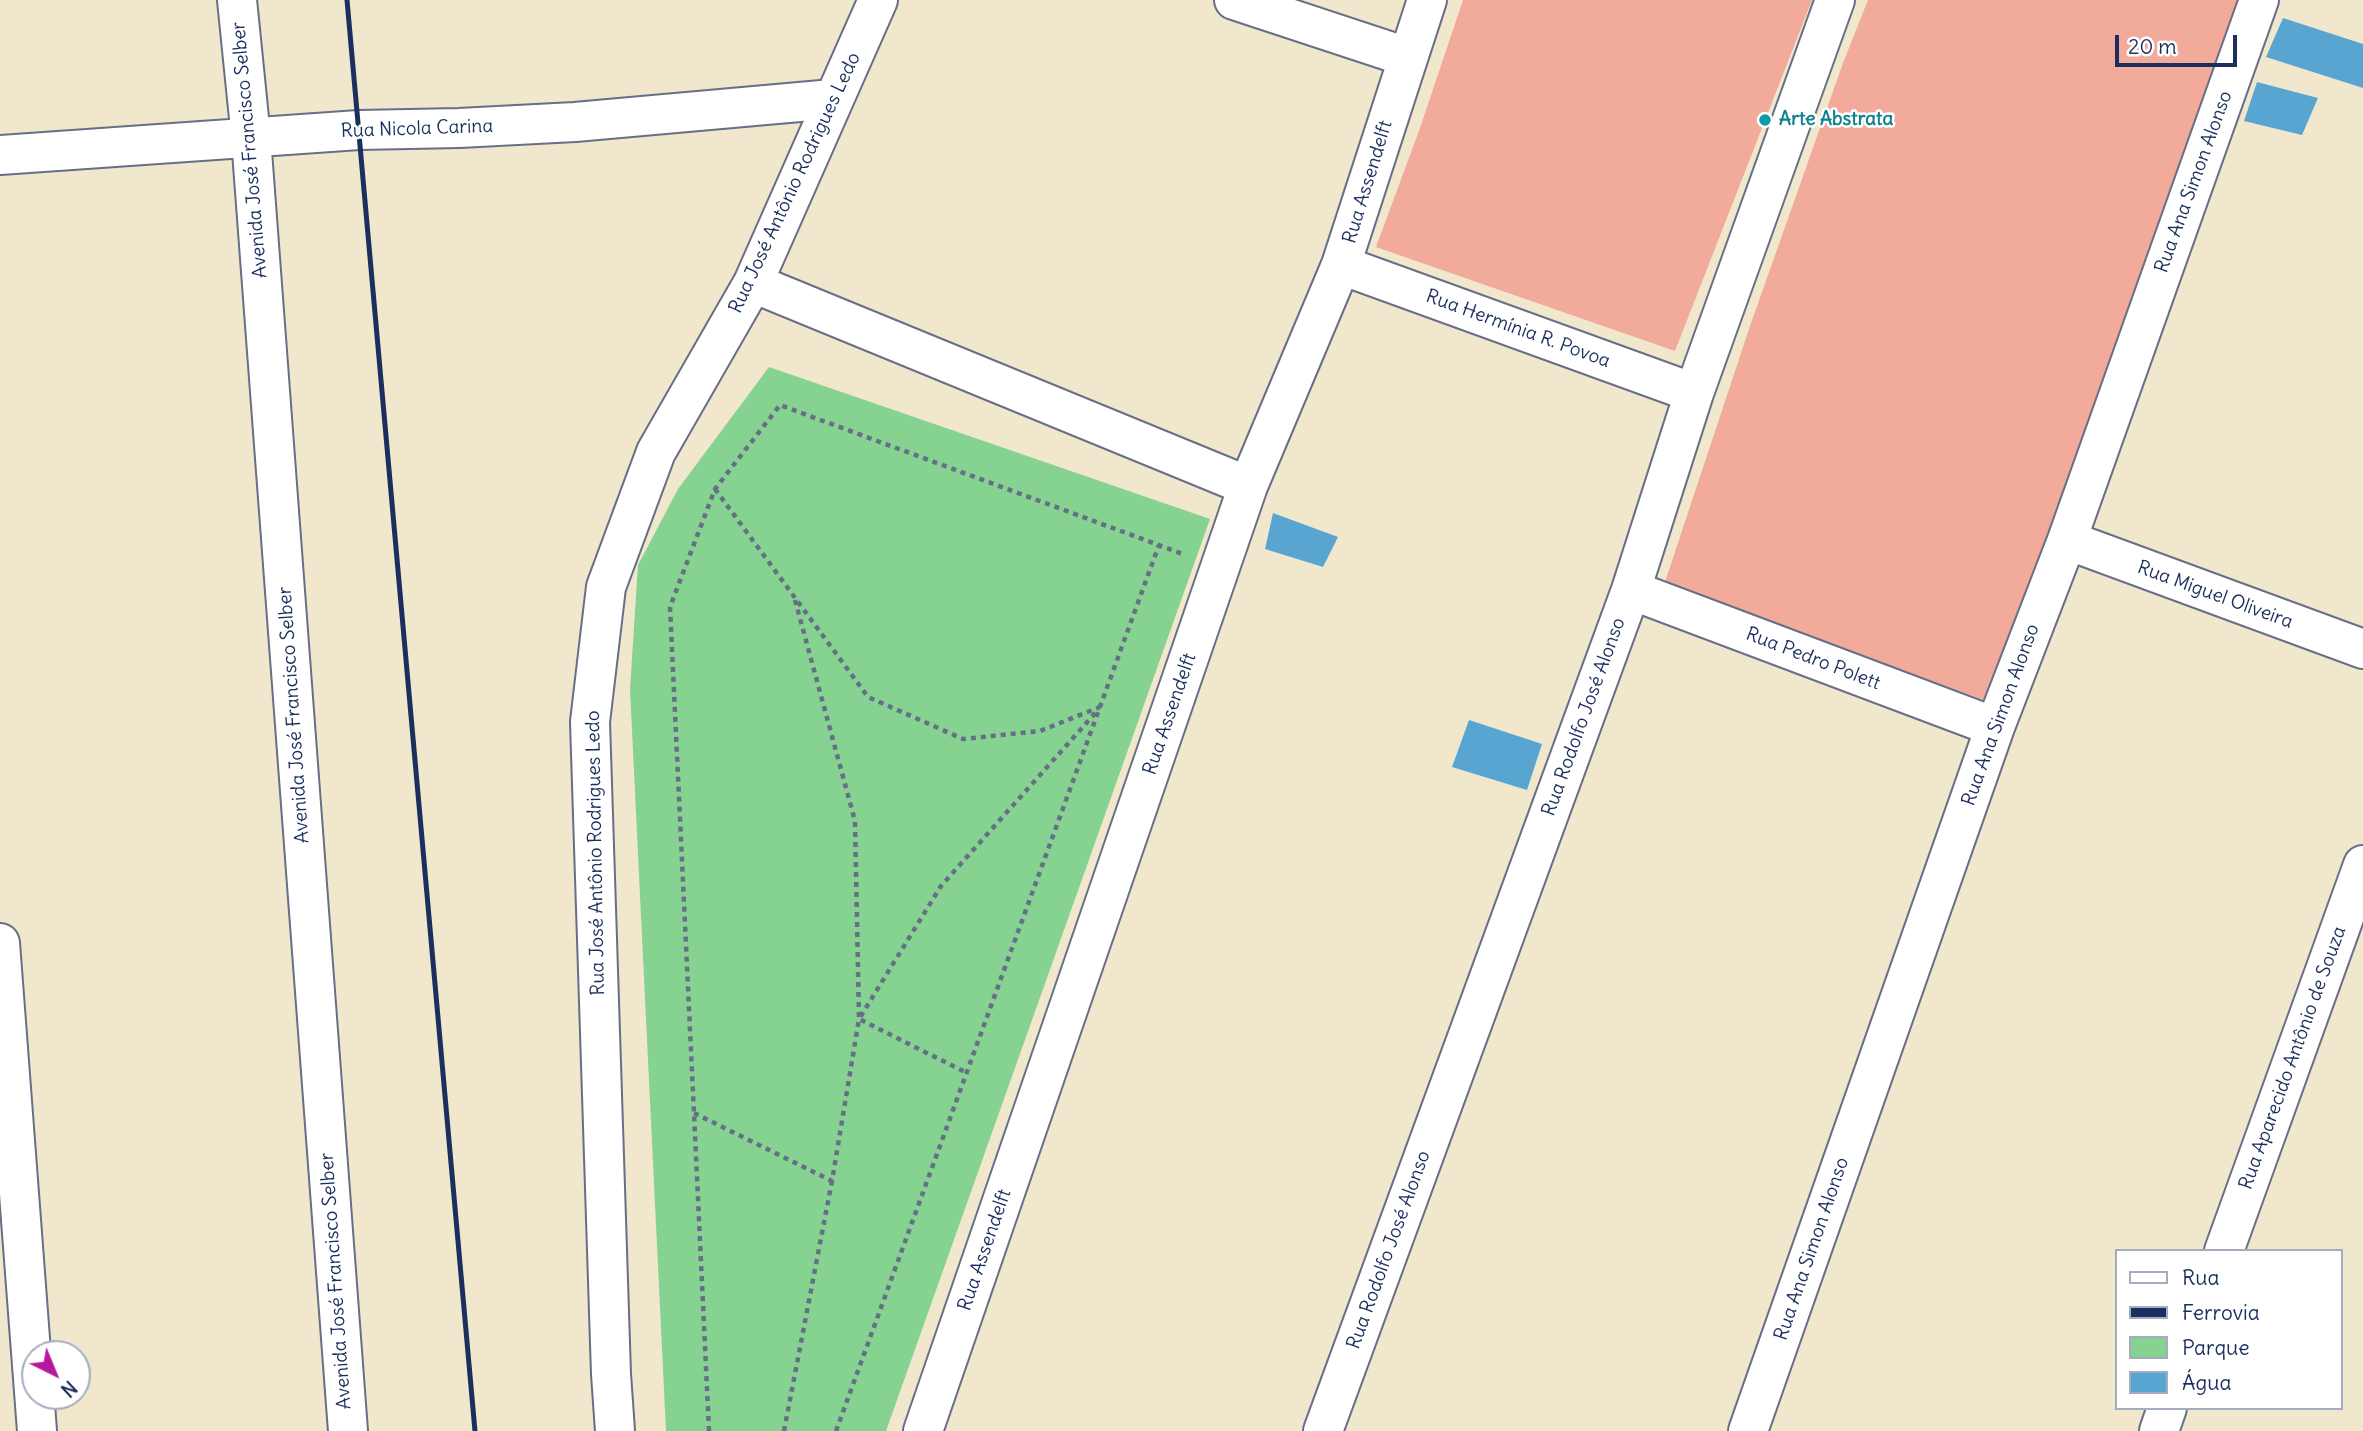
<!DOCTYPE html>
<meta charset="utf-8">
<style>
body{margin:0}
#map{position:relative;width:2363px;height:1431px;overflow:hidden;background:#f1e7cd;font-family:Delius,sans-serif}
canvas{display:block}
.legend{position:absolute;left:2115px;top:1249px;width:228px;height:161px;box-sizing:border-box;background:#fff;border:2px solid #a4acbf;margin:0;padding:9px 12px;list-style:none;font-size:21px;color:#1b2f5e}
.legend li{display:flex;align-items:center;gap:14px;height:35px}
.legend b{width:35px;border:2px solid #a4acbf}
.north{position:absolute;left:21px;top:1340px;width:70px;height:70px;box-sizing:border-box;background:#fff;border:2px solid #a4acbf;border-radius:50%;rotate:137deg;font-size:19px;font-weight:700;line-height:28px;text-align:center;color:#1b2f5e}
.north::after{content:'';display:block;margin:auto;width:24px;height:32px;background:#b5179e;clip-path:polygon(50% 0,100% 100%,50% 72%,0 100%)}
.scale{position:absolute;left:2115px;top:35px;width:122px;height:32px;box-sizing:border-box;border:4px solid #1b2f5e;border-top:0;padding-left:9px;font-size:21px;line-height:24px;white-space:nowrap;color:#1b2f5e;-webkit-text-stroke:5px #fff;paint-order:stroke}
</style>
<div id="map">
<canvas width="2363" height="1431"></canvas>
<ul class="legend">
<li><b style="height:9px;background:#fff"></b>Rua</li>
<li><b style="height:9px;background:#1b2f5e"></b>Ferrovia</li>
<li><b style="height:19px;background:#86d290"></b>Parque</li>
<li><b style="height:19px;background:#58a5d1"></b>Água</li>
</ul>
<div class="north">N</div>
<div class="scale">20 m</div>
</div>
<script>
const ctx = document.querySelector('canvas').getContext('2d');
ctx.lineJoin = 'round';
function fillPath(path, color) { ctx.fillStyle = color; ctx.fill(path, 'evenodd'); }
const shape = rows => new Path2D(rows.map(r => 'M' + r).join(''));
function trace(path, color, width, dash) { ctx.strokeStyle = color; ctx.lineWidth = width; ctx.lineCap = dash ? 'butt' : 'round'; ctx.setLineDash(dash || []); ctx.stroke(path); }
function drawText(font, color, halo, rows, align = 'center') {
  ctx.font = font + ' Delius,sans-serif'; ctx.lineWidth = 5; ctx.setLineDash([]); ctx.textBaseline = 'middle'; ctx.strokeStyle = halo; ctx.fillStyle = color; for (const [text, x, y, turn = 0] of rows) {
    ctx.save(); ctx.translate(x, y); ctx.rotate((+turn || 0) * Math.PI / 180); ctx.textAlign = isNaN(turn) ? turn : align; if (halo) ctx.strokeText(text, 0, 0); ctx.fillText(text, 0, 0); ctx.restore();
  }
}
const green = shape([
 [769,367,1210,519,886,1431,666,1431,630,689,638,565,678,489]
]);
const water = shape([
 [2283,18,2363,44,2363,88,2266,57],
 [2257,82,2318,98,2302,135,2244,121],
 [1273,513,1338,537,1323,567,1265,549],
 [1469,720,1542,744,1527,790,1452,767]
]);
const building = shape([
 [1463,0,1812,0,1675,351,1376,247,1420,128],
 [1868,0,2244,0,2159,220,1990,702,1664,585,1750,326,1843,63]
]);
const path = shape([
 [715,489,868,697,963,739,1040,731,1100,707],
 [795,600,855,821,859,1019,941,886,1098,710],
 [694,1113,832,1181,859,1019,967,1073],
 [709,1431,670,607,715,489,780,405,1183,554],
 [784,1431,832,1181],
 [836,1431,1159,545]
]);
const minor = shape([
 [237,0,251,138,348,1431],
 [1234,0,1407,57],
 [0,155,359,130,459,128,575,122,833,99],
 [1341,265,1694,393],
 [753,283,1248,486],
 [2067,540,2363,649],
 [1631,590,1995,727],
 [0,943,37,1431],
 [2224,1251,2363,865],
 [615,1431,611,1374,590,722,606,587,656,452,753,283,878,0],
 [923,1431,1248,486,1341,265,1427,0],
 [1323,1431,1631,590,1694,393,1835,0],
 [1748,1431,1995,727,2067,540,2259,0],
 [2159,1431,2167,1408]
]);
const rail = shape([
 [347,0,475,1431]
]);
const markers = [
 [1765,120,7,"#0f9aa8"]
];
const cultureNames = [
 ["Arte Abstrata",1779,120]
];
const streetNames = [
 ["Rua Nicola Carina",417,129,-2],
 ["Avenida José Francisco Selber",250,150,-95],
 ["Rua Assendelft",1368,182,-73],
 ["Rua Ana Simon Alonso",2194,182,-70],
 ["Rua José Antônio Rodrigues Ledo",795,183,-65],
 ["Rua Hermínia R. Povoa",1518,329,20],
 ["Rua Miguel Oliveira",2215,595,20],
 ["Rua Pedro Polett",1813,659,21],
 ["Rua Assendelft",1170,714,-71],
 ["Avenida José Francisco Selber",294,715,-94],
 ["Rua Ana Simon Alonso",2001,715,-70],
 ["Rua Rodolfo José Alonso",1584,717,-70],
 ["Rua José Antônio Rodrigues Ledo",596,853,-91],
 ["Rua Aparecido Antônio de Souza",2293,1058,-70],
 ["Rua Ana Simon Alonso",1812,1249,-71],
 ["Rua Assendelft",985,1250,-71],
 ["Rua Rodolfo José Alonso",1389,1250,-70],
 ["Avenida José Francisco Selber",336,1281,-94]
];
fillPath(green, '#86d290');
fillPath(water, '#58a5d1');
fillPath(building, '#f2aa9b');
trace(minor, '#666f85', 42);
trace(path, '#666f85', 4.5, [5, 5]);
trace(minor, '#fff', 38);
trace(rail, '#1b2f5e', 5);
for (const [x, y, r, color] of markers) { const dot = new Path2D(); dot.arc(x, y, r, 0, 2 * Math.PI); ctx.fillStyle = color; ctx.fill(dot); trace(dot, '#fff', 2.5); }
drawText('bold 19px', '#0d838f', '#fff', cultureNames, 'left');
drawText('19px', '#1b2f5e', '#fff', streetNames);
</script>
